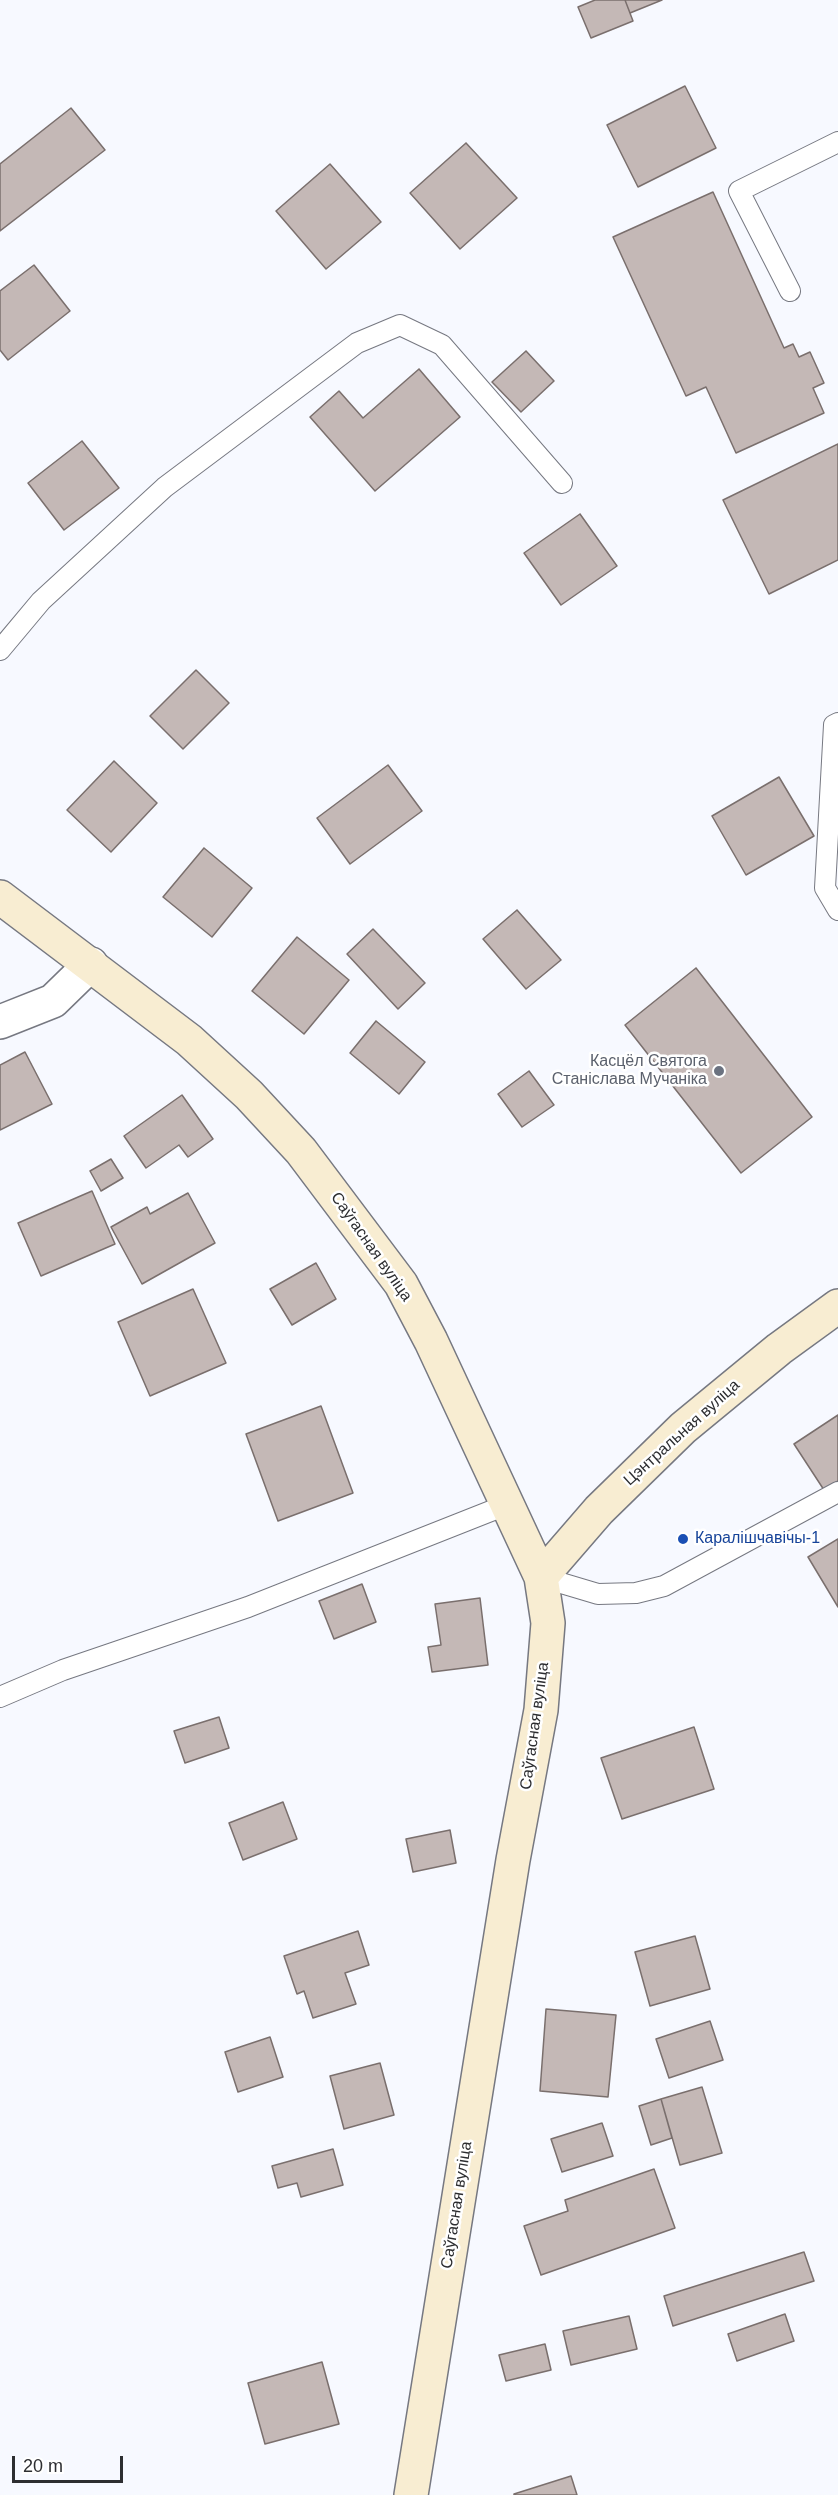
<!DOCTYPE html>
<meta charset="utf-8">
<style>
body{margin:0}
#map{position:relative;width:838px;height:2495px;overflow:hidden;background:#f7f9ff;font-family:Helvetica,sans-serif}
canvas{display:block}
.scale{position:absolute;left:12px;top:2456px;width:111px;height:27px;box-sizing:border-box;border:3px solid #2d2e31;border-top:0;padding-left:8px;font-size:18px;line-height:21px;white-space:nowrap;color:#2d2e31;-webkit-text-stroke:4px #fff;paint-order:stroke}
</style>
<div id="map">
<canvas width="838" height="2495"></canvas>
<div class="scale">20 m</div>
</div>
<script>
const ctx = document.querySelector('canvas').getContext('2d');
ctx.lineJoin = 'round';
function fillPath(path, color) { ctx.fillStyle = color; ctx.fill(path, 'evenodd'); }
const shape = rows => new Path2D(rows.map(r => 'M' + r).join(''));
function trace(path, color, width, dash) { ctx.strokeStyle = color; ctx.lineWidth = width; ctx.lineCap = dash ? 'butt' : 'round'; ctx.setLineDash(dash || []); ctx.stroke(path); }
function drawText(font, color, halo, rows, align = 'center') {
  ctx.font = font + ' Helvetica,sans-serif'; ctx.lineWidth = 5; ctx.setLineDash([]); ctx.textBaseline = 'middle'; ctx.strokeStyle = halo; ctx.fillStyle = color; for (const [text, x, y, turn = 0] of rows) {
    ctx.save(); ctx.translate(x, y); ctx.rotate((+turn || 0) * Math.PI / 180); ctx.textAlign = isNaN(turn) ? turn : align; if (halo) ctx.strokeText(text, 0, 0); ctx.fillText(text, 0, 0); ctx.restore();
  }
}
const building = shape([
 [595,0,625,0,633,21,591,38,578,7,595,0],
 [625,0,662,0,630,13,625,0],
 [685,86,716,148,638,187,607,125,685,86],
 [71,108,105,150,0,231,0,164,71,108],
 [466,143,517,198,460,249,410,193,466,143],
 [330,164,381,222,326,269,276,211,330,164],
 [713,192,784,348,793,344,799,357,810,352,824,383,813,388,824,413,736,453,706,387,686,396,613,237,713,192],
 [34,265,70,311,8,360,0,350,0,291,34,265],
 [526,351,554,381,521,412,492,382,526,351],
 [419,369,460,417,375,491,310,417,339,391,363,418,419,369],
 [82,441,119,488,64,530,28,483,82,441],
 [838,444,838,560,769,594,723,500,838,444],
 [580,514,617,566,561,605,524,553,580,514],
 [196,670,229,703,183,749,150,716,196,670],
 [114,761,157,803,111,852,67,810,114,761],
 [388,765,422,811,350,864,317,818,388,765],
 [779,777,814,836,746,875,712,816,779,777],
 [204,848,252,888,212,937,163,897,204,848],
 [517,910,561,960,526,989,483,939,517,910],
 [373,929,425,983,398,1009,347,954,373,929],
 [297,937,349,980,304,1034,252,991,297,937],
 [696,968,812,1117,741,1173,625,1025,696,968],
 [376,1021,425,1062,399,1094,350,1053,376,1021],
 [25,1052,52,1104,0,1130,0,1065,25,1052],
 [529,1071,554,1105,522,1127,498,1094,529,1071],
 [182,1095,213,1139,188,1157,179,1145,146,1168,124,1136,182,1095],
 [111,1159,123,1178,101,1191,90,1171,111,1159],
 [92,1191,115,1244,41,1276,18,1223,92,1191],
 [188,1193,215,1243,142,1284,111,1227,147,1207,150,1214,188,1193],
 [316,1263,336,1299,292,1325,270,1289,316,1263],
 [193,1289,226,1363,150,1396,118,1322,193,1289],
 [321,1406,353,1493,278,1521,246,1434,321,1406],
 [838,1415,838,1481,824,1490,794,1444,838,1415],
 [838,1539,838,1607,808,1557,838,1539],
 [362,1584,376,1622,334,1639,319,1601,362,1584],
 [480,1598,488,1665,432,1672,428,1647,441,1645,435,1604,480,1598],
 [219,1717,229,1748,185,1763,174,1731,219,1717],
 [694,1727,714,1789,622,1819,601,1758,694,1727],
 [283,1802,297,1839,243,1860,229,1823,283,1802],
 [450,1830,456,1863,413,1872,406,1839,450,1830],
 [358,1931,369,1965,345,1973,356,2004,313,2018,304,1991,297,1994,284,1956,358,1931],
 [695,1936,710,1989,650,2006,635,1952,695,1936],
 [546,2009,616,2015,608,2097,540,2091,546,2009],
 [710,2021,723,2060,669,2078,656,2039,710,2021],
 [270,2037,283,2077,238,2092,225,2052,270,2037],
 [380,2063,394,2115,344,2129,330,2076,380,2063],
 [702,2087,722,2153,680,2165,661,2099,702,2087],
 [661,2099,672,2138,651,2145,639,2106,661,2099],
 [602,2123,613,2156,562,2172,551,2139,602,2123],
 [333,2149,343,2185,301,2197,297,2183,278,2188,272,2166,333,2149],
 [654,2169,675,2228,541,2275,524,2226,568,2211,565,2200,654,2169],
 [804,2252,814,2281,673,2326,664,2296,804,2252],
 [785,2314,794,2341,737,2361,728,2334,785,2314],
 [629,2316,637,2349,571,2365,563,2331,629,2316],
 [545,2344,551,2370,506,2381,499,2355,545,2344],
 [322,2362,339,2424,265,2444,248,2383,322,2362],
 [571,2476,577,2495,514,2495,514,2494,571,2476]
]);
const lane = shape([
 [790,291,739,191,838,142],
 [0,650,41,601,165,487,357,343,400,325,442,345,562,483],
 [838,723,834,725,825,888,838,910],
 [541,1577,598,1594,636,1593,664,1586,838,1492],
 [0,1697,63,1670,248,1607,506,1505]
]);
const street = shape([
 [0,1022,53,1001,91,964]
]);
const secondary = shape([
 [0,897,189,1040,249,1095,301,1151,401,1284,431,1341,541,1577,548,1623,541,1710,513,1860,411,2495],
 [541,1577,599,1510,683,1428,779,1349,838,1306]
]);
const markers = [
 [719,1071,6,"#6b7280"],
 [683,1539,6,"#1a4fb4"]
];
const worshipNames = [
 ["Касцёл Святога",707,1062],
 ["Станіслава Мучаніка",707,1080]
];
const streetNames = [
 ["Саўгасная вуліца",371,1247,55],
 ["Цэнтральная вуліца",682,1433,-42],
 ["Саўгасная вуліца",535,1726,-82],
 ["Саўгасная вуліца",457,2205,-81]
];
const transitNames = [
 ["Каралішчавічы-1",695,1539]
];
fillPath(building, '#c4b8b6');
trace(building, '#7a6f6d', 1.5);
trace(lane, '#767881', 22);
trace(street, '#767881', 36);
trace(secondary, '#767881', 36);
trace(lane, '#fff', 20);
trace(street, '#fff', 33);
trace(secondary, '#f8edd2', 33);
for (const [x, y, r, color] of markers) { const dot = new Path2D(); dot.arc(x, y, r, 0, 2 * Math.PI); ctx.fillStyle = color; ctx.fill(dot); trace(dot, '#fff', 2); }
drawText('16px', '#5b616d', '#fff', worshipNames, 'right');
drawText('16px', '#2d2e31', '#fff', streetNames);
drawText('16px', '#164399', '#fff', transitNames, 'left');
</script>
